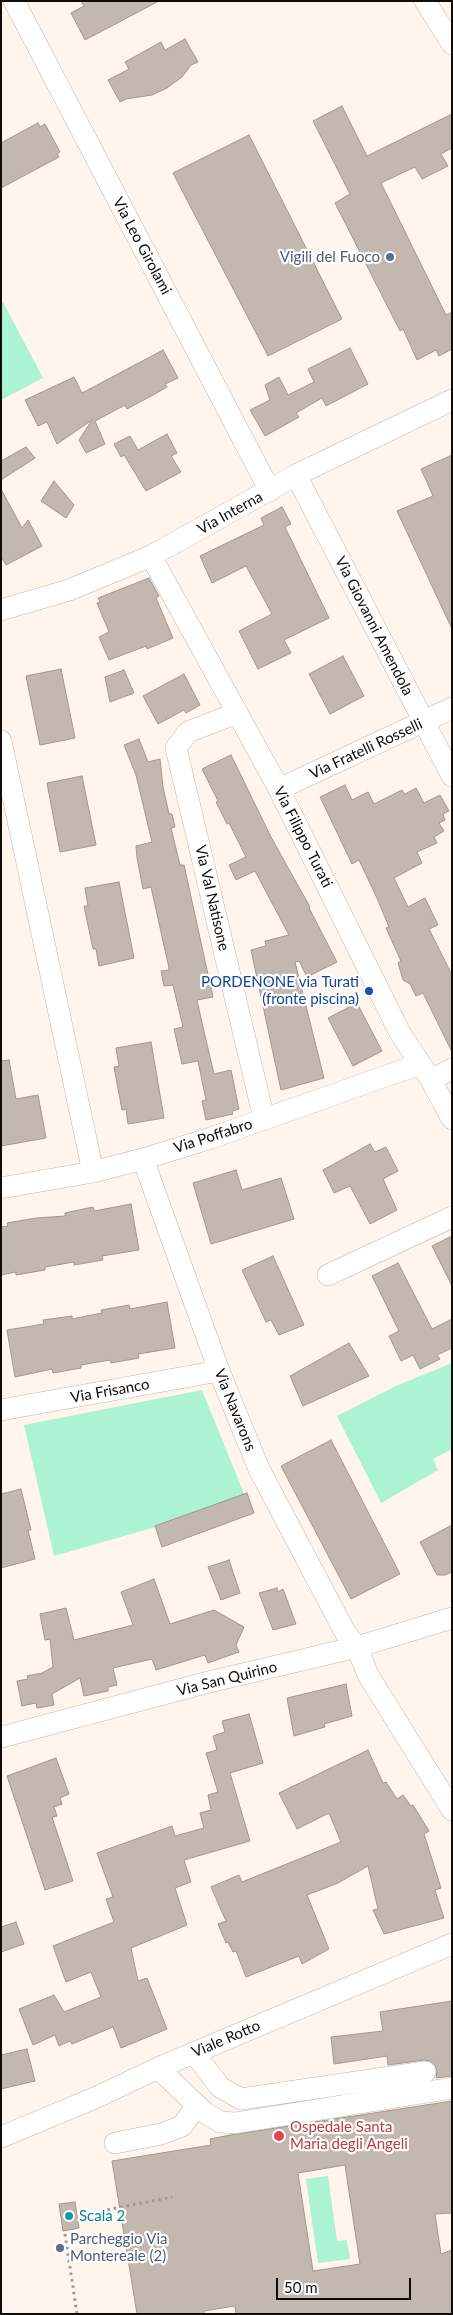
<!DOCTYPE html>
<style>
body{margin:0}
#map{position:relative;width:453px;height:2315px;overflow:hidden;background:#fff5ed;font-family:Lato,sans-serif}
canvas{display:block}
.frame{position:absolute;inset:0;border:2px solid #0e0b08;pointer-events:none}
.scale{position:absolute;left:276px;top:2278px;width:135px;height:22px;box-sizing:border-box;border:2px solid #0e0b08;border-top:0;padding-left:6px;font-size:15px;line-height:18px;white-space:nowrap;color:#0e0b08;-webkit-text-stroke:4px #fff;paint-order:stroke}
</style>
<div id="map">
<canvas width="453" height="2315"></canvas>
<div class="frame"></div>
<div class="scale">50 m</div>
</div>
<script>
const ctx = document.querySelector('canvas').getContext('2d');
ctx.lineJoin = 'round';
function fillPath(path, color) { ctx.fillStyle = color; ctx.fill(path, 'evenodd'); }
const shape = rows => new Path2D(rows.map(r => 'M' + r).join(''));
function trace(path, color, width, dash) { ctx.strokeStyle = color; ctx.lineWidth = width; ctx.lineCap = dash ? 'butt' : 'round'; ctx.setLineDash(dash || []); ctx.stroke(path); }
function drawText(font, color, halo, rows, align = 'center') {
  ctx.font = font + ' Lato,sans-serif'; ctx.lineWidth = 4.5; ctx.setLineDash([]); ctx.textBaseline = 'middle'; ctx.strokeStyle = halo; ctx.fillStyle = color; for (const [text, x, y, turn = 0] of rows) {
    ctx.save(); ctx.translate(x, y); ctx.rotate((+turn || 0) * Math.PI / 180); ctx.textAlign = isNaN(turn) ? turn : align; if (halo) ctx.strokeText(text, 0, 0); ctx.fillText(text, 0, 0); ctx.restore();
  }
}
const green = shape([
 [3,302,43,378,1,400,1,303],
 [452,1363,452,1449,433,1459,438,1470,381,1503,337,1416,396,1386],
 [202,1390,247,1501,54,1556,24,1425],
 [328,2176,337,2241,347,2240,350,2259,318,2263,306,2179]
]);
const building = shape([
 [81,1,159,1,85,40,71,13,84,6,81,1],
 [185,39,198,62,191,65,182,77,167,88,152,95,126,99,120,102,108,80,129,69,125,62,161,42,165,50,185,39],
 [342,106,367,156,452,114,452,148,441,154,448,166,422,179,415,167,381,183,446,315,452,312,452,349,439,356,436,350,417,360,403,329,400,331,335,203,350,194,313,121,342,106],
 [38,123,40,127,45,124,60,152,57,154,59,157,1,188,1,143,38,123],
 [249,135,342,319,268,356,173,173,249,135],
 [350,348,368,384,326,406,322,398,296,413,299,417,265,436,250,410,270,400,265,385,279,377,288,395,314,382,308,369,350,348],
 [163,350,178,378,165,384,167,387,153,395,127,409,125,405,95,421,105,444,86,453,79,440,92,420,57,444,47,422,38,426,25,400,74,377,82,393,163,350],
 [167,434,177,453,171,456,181,472,146,491,124,455,121,457,114,444,130,436,138,450,167,434],
 [26,447,35,458,1,480,1,461,26,447],
 [452,455,452,629,397,511,433,496,421,469,452,455],
 [54,481,74,505,66,518,41,501,54,481],
 [1,489,22,528,28,520,42,546,6,565,1,557,1,489],
 [282,507,291,524,285,527,329,618,284,640,291,653,258,669,239,631,272,614,246,566,212,583,200,556,264,525,261,518,282,507],
 [149,578,159,596,156,598,173,638,147,649,146,646,109,660,99,637,109,632,97,603,100,602,98,598,149,578],
 [343,656,364,696,330,714,309,674,343,656],
 [61,669,75,738,40,745,26,676,61,669],
 [124,670,134,693,110,702,105,677,124,670],
 [184,674,200,705,186,713,184,710,158,724,143,696,184,674],
 [139,739,148,762,160,759,163,787,169,814,172,814,175,827,171,828,180,865,184,865,213,997,197,1000,202,1023,214,1074,231,1070,239,1109,232,1111,233,1114,206,1120,202,1101,206,1100,198,1061,182,1064,174,1029,183,1027,173,985,164,986,161,971,169,970,169,968,151,887,143,889,137,858,136,846,152,842,136,775,124,745,139,739],
 [231,755,271,837,310,907,309,908,337,962,307,977,299,961,295,962,324,1078,281,1090,251,950,266,946,265,941,289,935,255,871,236,880,229,865,246,857,229,823,227,824,216,802,218,801,202,769,231,755],
 [82,776,96,845,60,852,47,783,82,776],
 [345,785,352,800,368,792,374,804,402,790,405,794,416,788,424,803,440,795,449,811,443,814,445,820,439,823,444,831,434,837,437,843,417,852,422,863,394,878,408,907,425,898,438,925,429,929,452,975,452,1052,423,993,416,996,410,984,403,980,398,963,401,961,386,928,389,927,376,896,359,860,352,864,320,797,345,785],
 [119,882,134,958,99,966,96,949,93,949,84,906,88,906,85,888,119,882],
 [357,1003,382,1051,353,1066,328,1018,357,1003],
 [151,1042,164,1118,128,1124,126,1109,122,1110,114,1067,119,1066,116,1048,151,1042],
 [9,1060,16,1099,38,1095,46,1138,1,1146,1,1061,9,1060],
 [370,1144,375,1152,386,1147,398,1171,383,1179,397,1210,370,1224,350,1186,334,1193,323,1170,370,1144],
 [236,1170,242,1190,281,1178,294,1219,211,1244,193,1183,236,1170],
 [131,1204,139,1250,102,1256,103,1260,74,1265,74,1262,45,1267,45,1270,16,1275,16,1272,1,1275,1,1227,8,1226,7,1223,36,1218,65,1216,65,1213,93,1207,94,1211,131,1204],
 [452,1236,452,1286,432,1246,452,1236],
 [273,1256,304,1325,279,1335,271,1320,266,1322,242,1270,273,1256],
 [398,1263,432,1329,452,1319,452,1348,437,1355,440,1359,420,1369,413,1355,401,1361,389,1336,399,1331,372,1276,398,1263],
 [167,1302,175,1348,138,1354,139,1358,111,1363,110,1360,81,1365,81,1368,53,1373,52,1369,15,1377,7,1330,44,1324,43,1320,72,1316,72,1319,102,1313,101,1310,129,1305,130,1309,167,1302],
 [349,1343,369,1376,303,1406,290,1376,349,1343],
 [331,1440,400,1574,351,1599,281,1466,331,1440],
 [21,1489,31,1530,28,1530,35,1559,1,1568,1,1494,21,1489],
 [247,1493,254,1513,162,1547,155,1526,247,1493],
 [452,1525,452,1572,445,1575,437,1575,420,1542,452,1525],
 [229,1560,240,1593,221,1600,208,1567,229,1560],
 [154,1579,170,1624,214,1610,244,1627,236,1645,239,1652,208,1663,205,1655,156,1670,152,1659,113,1668,117,1685,108,1687,108,1691,84,1696,80,1678,52,1694,54,1705,37,1708,36,1703,22,1706,17,1681,28,1679,27,1676,42,1673,53,1667,50,1639,45,1640,40,1614,66,1608,74,1640,133,1625,121,1592,154,1579],
 [277,1588,278,1592,283,1589,296,1624,273,1630,259,1593,277,1588],
 [346,1684,352,1716,324,1724,325,1727,294,1736,287,1698,346,1684],
 [249,1714,263,1763,230,1773,250,1841,184,1860,191,1882,175,1888,187,1925,131,1948,138,1981,147,1978,167,2029,121,2048,113,2027,72,2044,70,2041,59,2046,55,2035,33,2045,19,2009,54,1995,64,2012,101,1997,91,1972,66,1982,53,1946,114,1922,106,1899,113,1897,97,1853,172,1826,175,1836,204,1828,200,1813,211,1810,208,1795,218,1792,206,1753,217,1750,213,1736,225,1732,222,1721,249,1714],
 [368,1750,383,1783,386,1782,397,1799,403,1795,411,1806,413,1805,429,1831,424,1834,441,1888,435,1890,444,1918,384,1934,373,1910,378,1909,368,1866,338,1883,307,1895,329,1949,302,1964,299,1956,246,1977,236,1951,233,1952,228,1942,226,1943,218,1924,226,1921,211,1887,239,1875,242,1882,341,1842,329,1813,297,1829,279,1793,368,1750],
 [56,1758,69,1794,60,1798,62,1804,54,1807,57,1816,52,1817,73,1881,45,1890,7,1776,56,1758],
 [16,1922,24,1944,1,1952,1,1927,16,1922],
 [452,2001,452,2076,436,2078,437,2071,435,2065,430,2061,424,2060,388,2065,387,2056,334,2064,331,2037,383,2031,380,2012,452,2001],
 [27,2049,35,2081,1,2089,1,2055,27,2049],
 [452,2101,452,2213,435,2214,441,2254,452,2250,452,2314,236,2314,235,2306,204,2311,204,2314,137,2314,112,2161,211,2145,210,2139,230,2135,452,2101],
 [345,2165,360,2264,313,2271,298,2173,345,2165],
 [75,2202,79,2228,63,2231,59,2204,75,2202]
]);
const path = shape([
 [101,2211,172,2197],
 [65,2234,77,2314]
]);
const minor = shape([
 [14,1,270,491],
 [425,1,452,44],
 [296,475,452,776],
 [151,556,279,789,400,1033,431,1080,452,1119],
 [1,610,69,590,151,556,296,475,452,400],
 [237,713,188,732,176,748,264,1119],
 [1,741,93,1172],
 [279,789,452,708],
 [431,1080,452,1069],
 [143,1159,219,1371,259,1469,345,1632,357,1647,368,1675,452,1810],
 [1,1188,93,1172,143,1159,211,1138,420,1064],
 [328,1275,452,1217],
 [1,1410,219,1371],
 [1,1737,205,1683,357,1647,452,1618],
 [194,2053,220,2087,241,2099,425,2072],
 [158,2068,204,2112,220,2122,235,2123,452,2088],
 [1,2137,97,2097,158,2068,452,1944],
 [115,2143,161,2134,182,2126,197,2105]
]);
const markers = [
 [390,257,5,"#5c6f8a"],
 [369,991,5,"#1a4fb4"],
 [279,2136,6,"#e0444e"],
 [69,2216,5,"#0f9aa8"],
 [60,2248,5,"#5c6f8a"]
];
const streetNames = [
 ["Via Leo Girolami",142,246,62],
 ["Via Interna",230,513,-29],
 ["Via Giovanni Amendola",374,626,63],
 ["Via Fratelli Rosselli",366,749,-25],
 ["Via Filippo Turati",303,837,63],
 ["Via Val Natisone",212,898,77],
 ["Via Poffabro",213,1136,-18],
 ["Via Frisanco",110,1391,-10],
 ["Via Navarons",235,1410,68],
 ["Via San Quirino",227,1679,-14],
 ["Viale Rotto",226,2039,-23]
];
const serviceNames = [
 ["Vigili del Fuoco",380,257],
 ["Parcheggio Via",70,2239,"left"],
 ["Montereale (2)",70,2256,"left"]
];
const transitNames = [
 ["PORDENONE via Turati",359,982],
 ["(fronte piscina)",359,999]
];
const healthNames = [
 ["Ospedale Santa",290,2127],
 ["Maria degli Angeli",290,2144]
];
const cultureNames = [
 ["Scala 2",79,2216]
];
fillPath(green, '#abf3d3');
fillPath(building, '#c2b8b0');
trace(building, '#a0978f', 1);
trace(minor, '#beb6ad', 22);
trace(path, '#a09993', 3, [2.5, 4]);
trace(minor, '#fff', 21);
for (const [x, y, r, color] of markers) { const dot = new Path2D(); dot.arc(x, y, r, 0, 2 * Math.PI); ctx.fillStyle = color; ctx.fill(dot); trace(dot, '#fff', 2); }
drawText('15px', '#0e0b08', '#fff', streetNames);
drawText('15px', '#4e5e75', '#fff', serviceNames, 'right');
drawText('15px', '#164399', '#fff', transitNames, 'right');
drawText('15px', '#be3a42', '#fff', healthNames, 'left');
drawText('15px', '#0d838f', '#fff', cultureNames, 'left');
</script>
